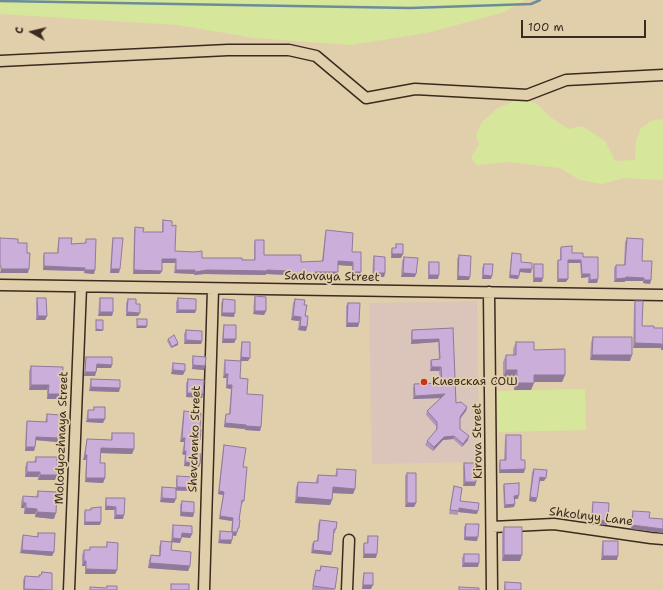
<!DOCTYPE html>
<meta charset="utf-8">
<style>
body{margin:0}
#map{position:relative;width:663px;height:590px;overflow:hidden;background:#e1cfac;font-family:"Shantell Sans",sans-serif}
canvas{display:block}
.north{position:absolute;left:12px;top:12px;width:40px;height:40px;-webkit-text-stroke:3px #e1cfac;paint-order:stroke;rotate:278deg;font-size:11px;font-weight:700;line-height:16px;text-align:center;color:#3b2a1e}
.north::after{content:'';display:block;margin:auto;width:14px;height:18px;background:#3b2a1e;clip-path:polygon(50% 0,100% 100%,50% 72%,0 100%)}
.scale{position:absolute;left:521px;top:20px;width:125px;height:18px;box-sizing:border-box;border:2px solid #3b2a1e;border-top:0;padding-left:5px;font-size:12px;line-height:14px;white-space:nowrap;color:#3b2a1e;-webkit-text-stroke:3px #e1cfac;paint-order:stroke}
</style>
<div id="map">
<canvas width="663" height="590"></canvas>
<div class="north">С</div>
<div class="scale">100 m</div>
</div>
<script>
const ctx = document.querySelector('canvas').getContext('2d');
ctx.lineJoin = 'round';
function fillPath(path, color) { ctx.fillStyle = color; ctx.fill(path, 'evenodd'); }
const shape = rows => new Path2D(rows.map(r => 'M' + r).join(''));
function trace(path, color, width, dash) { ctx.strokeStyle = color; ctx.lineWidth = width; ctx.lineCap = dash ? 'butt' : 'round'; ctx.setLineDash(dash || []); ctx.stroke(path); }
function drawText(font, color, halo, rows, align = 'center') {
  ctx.font = font + ' "Shantell Sans",sans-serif'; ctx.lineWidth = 3.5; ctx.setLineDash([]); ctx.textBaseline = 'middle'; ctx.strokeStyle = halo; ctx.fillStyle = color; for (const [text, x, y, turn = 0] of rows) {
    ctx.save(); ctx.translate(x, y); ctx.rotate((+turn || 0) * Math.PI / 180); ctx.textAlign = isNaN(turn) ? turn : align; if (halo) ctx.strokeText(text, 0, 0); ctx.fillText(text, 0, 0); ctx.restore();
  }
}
const built = shape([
 [477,301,479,462,372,464,369,303]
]);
const green = shape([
 [0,0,525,0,504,12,431,32,351,45,254,38,178,25,0,14],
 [517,100,536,103,550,117,569,129,582,126,605,141,615,161,635,160,636,142,641,128,651,121,663,119,663,179,661,180,624,178,602,184,580,180,560,168,509,162,477,165,471,158,479,144,476,136,482,122,498,108],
 [585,389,586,430,498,432,497,391]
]);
const stream = shape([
 [0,1,410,8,531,4,540,0]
]);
const minor = shape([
 [0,61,228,50,289,50,316,56,366,98,415,89,527,95,566,80,663,75],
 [0,285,663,295],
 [489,292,492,590],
 [492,527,554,524,651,538,663,539],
 [69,590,81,287],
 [204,590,213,289],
 [347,590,349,540]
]);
const wall = shape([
 [163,220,172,226,175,251,202,258,254,260,254,244,255,240,264,255,301,262,322,261,325,234,326,230,352,252,360,276,352,276,352,266,338,265,336,276,315,276,314,278,288,278,288,275,266,274,266,275,205,274,194,275,194,274,174,273,175,263,162,263,162,271,160,274,133,274,134,231,135,227,143,232,162,232,162,224],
 [59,238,71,244,85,243,86,239,94,274,84,273,84,271,43,270,43,257,44,253,57,253,58,242],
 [113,238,119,273,110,273,112,241],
 [627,238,642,261,651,280,650,284,643,283,643,281,625,281,625,282,614,282,614,268,616,265,624,265,625,242],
 [396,244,401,258,391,258,391,251,392,248,395,248],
 [561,247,572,253,583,257,598,279,597,283,588,283,588,277,581,278,580,263,568,263,566,282,557,282,557,263,558,260,560,260,560,250],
 [512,253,521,262,531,273,520,272,518,279,509,278,511,257],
 [459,255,469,280,457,280,457,259],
 [374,256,385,273,384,277,372,277,373,260],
 [404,257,415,277,401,277,402,261],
 [429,262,438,279,428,279,428,266],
 [484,264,491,279,482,279,482,268],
 [534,264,542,282,533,282,533,268],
 [255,296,266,311,264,315,253,314,254,300],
 [37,298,47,316,45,320,36,320,36,302],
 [100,298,113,312,112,316,98,316,99,302],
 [178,298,196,310,195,313,176,313,176,302],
 [128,299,136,304,138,316,126,316,126,303],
 [223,299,234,317,221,316,221,303],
 [295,299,304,305,307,327,306,331,298,330,299,321,291,320,293,303],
 [635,301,642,326,654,328,663,328,663,350,661,350,661,348,633,348,634,306],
 [348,303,359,323,358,327,346,327,346,306],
 [224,325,236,339,234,343,222,343,223,328],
 [453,328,456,403,467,407,466,411,460,419,460,429,468,440,462,447,453,439,443,440,433,451,425,445,427,441,436,431,436,426,426,415,427,411,441,398,413,399,413,388,414,384,440,383,439,371,430,371,430,363,431,360,439,359,438,342,411,344,411,333,412,330],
 [186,330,202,341,201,344,184,344,184,334],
 [593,337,630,361,590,360,591,342],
 [168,339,178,345,171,348,167,341],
 [242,342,248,361,240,361,241,346],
 [516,342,534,350,565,375,562,382,534,382,531,390,514,390,514,378,503,378,503,362,506,355,513,355,513,349],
 [193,356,205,366,204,370,192,369,192,360],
 [86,357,112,365,111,368,97,368,95,376,84,376,85,360],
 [225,360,240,378,261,427,260,431,245,430,245,429,224,427,225,418,226,414,229,414,231,389,226,388,226,378,223,378,224,364],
 [173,363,183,375,171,374,172,367],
 [31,366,62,394,60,399,47,399,47,390,29,390,29,371],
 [91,379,119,392,89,391,90,383],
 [188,379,203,394,202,398,186,397,186,383],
 [94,407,103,423,86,422,87,414,88,410,93,410],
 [184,411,199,443,197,454,200,464,199,467,184,466,185,455,182,454,184,442,180,442,183,415],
 [47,414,59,438,57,442,36,440,35,447,34,451,25,451,26,425,27,421,45,422],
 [112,433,134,449,132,454,101,453,100,463,105,478,103,483,85,482,86,460,83,460,86,444,87,439,111,440,111,438],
 [506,435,521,460,524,473,499,473,499,464,500,460,504,460,505,439],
 [224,445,243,467,244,501,242,504,241,504,239,520,238,532,237,532,236,536,232,535,231,544,218,543,219,535,220,531,231,532,232,521,219,519,223,495,218,494,223,449],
 [36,457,55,480,38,480,38,477,25,477,25,467,27,462,34,462],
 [464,463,476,482,475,486,463,486,463,467],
 [337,469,355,489,353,494,333,493,332,500,330,505,295,503,296,487,298,482,316,483,316,480,318,475,335,476],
 [534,469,544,481,539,481,536,502,529,501,532,472],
 [407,473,416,503,414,507,405,507,405,476],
 [177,476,193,491,176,491,174,503,160,502,161,491,162,487,176,488,176,480],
 [504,484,518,499,515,499,514,507,504,508,503,487],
 [454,486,460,501,477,514,458,512,458,515,449,514,453,490],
 [38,491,54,519,35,517,35,514,24,514,24,508,21,508,21,502,23,496,36,497],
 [106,498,125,498,123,519,114,519,114,510,105,510,105,502],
 [182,501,194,513,193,517,180,516,180,505],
 [593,502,608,521,607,525,591,523,592,506],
 [91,508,100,525,84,525,84,514,85,510,90,510],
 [633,511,649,518,631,529,632,514],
 [320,520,336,529,335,533,334,533,332,552,331,555,311,553,312,544,314,541,317,541,318,524],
 [466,524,477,541,464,540,464,527],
 [173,525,192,534,190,538,182,537,180,543,172,542,171,550,190,566,188,571,148,568,149,560,151,555,159,555,159,547,161,541,171,542,172,529],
 [504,527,520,561,502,561,502,533],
 [38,533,54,552,52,556,20,553,22,539,23,535,37,537],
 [368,536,376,558,363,558,363,547,364,543,367,543,367,540],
 [603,541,617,560,601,560,602,545],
 [107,542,117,570,115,574,85,574,85,566,82,566,82,555,84,550,89,550,90,547,106,547],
 [464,554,478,567,462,567,462,558],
 [321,566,338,568,334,590,312,590,314,576,316,570,319,571],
 [42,572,52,590,23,590,23,580,25,576,39,577,39,575,41,575],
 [364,573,371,589,362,589,363,576],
 [505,582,521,590,504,590,504,586]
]);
const shadedWall = shape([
 [392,254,403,254,401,258,391,258],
 [162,259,176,259,175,263,160,263],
 [568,260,581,260,580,263,566,263],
 [338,261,353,262,352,266,337,265],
 [44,266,85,268,84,271,43,270],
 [1,269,29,269,28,273,0,273],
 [111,269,120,269,119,273,110,273],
 [520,269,532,269,531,273,519,272],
 [85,270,95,270,94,274,84,273],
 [134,270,162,271,160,274,133,274],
 [176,270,195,270,194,274,174,273],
 [207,270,267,270,289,271,288,275,266,274,266,275,205,274,194,275,195,272],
 [315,272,338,272,336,276,315,276,314,278,288,278,289,274],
 [353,272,361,272,360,276,352,276],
 [374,273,385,273,384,277,372,277],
 [403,273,416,274,415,277,401,277],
 [582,274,590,274,588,277,581,278],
 [429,275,439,275,438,279,428,279],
 [483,275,492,276,491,279,482,279],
 [510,275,519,276,518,279,509,278],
 [458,276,470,277,469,280,457,280],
 [626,277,644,278,643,281,625,281,625,282,614,282,616,279],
 [534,278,543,278,542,282,533,282],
 [558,279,568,279,566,282,557,282],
 [598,279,597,283,588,283,590,280],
 [644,280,651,280,650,284,643,283],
 [178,310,196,310,195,313,176,313],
 [255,311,266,311,264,315,253,314],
 [100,312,113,312,112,316,98,316],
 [127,312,140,313,138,316,126,316],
 [222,313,235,313,234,317,221,316],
 [38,316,47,316,45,320,36,320],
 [293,316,301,317,299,321,291,320],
 [347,323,359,323,358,327,346,327],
 [137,326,147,326,146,328,136,328],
 [300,326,307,327,306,331,298,330],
 [96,329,103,330,102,331,95,331],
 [223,339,236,339,234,343,222,343],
 [439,339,438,342,411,344,412,340],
 [186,340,202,341,201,344,184,344],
 [178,343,178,345,171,348,172,347],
 [635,343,662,344,661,348,633,348],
 [662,345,663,345,663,350,661,350],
 [592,355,632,355,630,361,590,360],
 [241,357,250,358,248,361,240,361],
 [97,364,112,365,111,368,95,368],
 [193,365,205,366,204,370,192,369],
 [432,367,441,367,439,371,430,371],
 [173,370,185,371,183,375,171,374],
 [506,370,517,370,514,378,503,378],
 [85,372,96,372,95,376,84,376],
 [225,374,228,374,226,378,223,378],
 [534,375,565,375,562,382,531,382],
 [517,383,534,383,531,390,514,390],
 [31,385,49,385,47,390,29,390],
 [227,385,232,385,231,389,226,388],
 [91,387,120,388,119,392,89,391],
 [187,393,203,394,202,398,186,397],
 [48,394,62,394,60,399,47,399],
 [445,394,443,398,413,399,415,396],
 [467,407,466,411,458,421,460,417],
 [88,419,105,419,103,423,86,422],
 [225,423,246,425,245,429,224,427],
 [246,426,261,427,260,431,245,430],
 [454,436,453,439,443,440,433,451,434,447,444,437],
 [469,436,468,440,462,447,463,444],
 [36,437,59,438,57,442,34,440],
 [182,438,185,438,184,442,180,442],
 [26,447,35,447,34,451,25,451],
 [101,448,134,449,132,454,99,453],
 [184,451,186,451,185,455,182,454],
 [85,455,87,455,86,460,83,460],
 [185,462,200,464,199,467,184,466],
 [525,469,524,473,499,473,500,470],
 [27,472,40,472,38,477,25,477],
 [40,475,57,475,55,480,38,480],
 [540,477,546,478,544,481,538,481],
 [86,478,105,478,103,483,85,482],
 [465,482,476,482,475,486,463,486],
 [177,487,194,488,193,491,175,490],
 [333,487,355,489,353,494,331,493],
 [219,491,224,492,223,495,218,494],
 [519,495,518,499,513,499,514,496],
 [297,497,332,500,330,505,295,503],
 [530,497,537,498,536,502,529,501],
 [162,498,176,499,174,503,160,502],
 [23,503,26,503,24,508,21,508],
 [407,503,416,503,414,507,405,507],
 [515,504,514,507,504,508,505,505],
 [106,506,116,507,114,510,105,510],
 [26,508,37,509,35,514,24,514],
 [459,508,478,511,477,514,458,512],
 [37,512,56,513,54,519,35,517],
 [181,512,194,513,193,517,180,516],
 [116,515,124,515,123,519,114,519],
 [220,516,233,518,232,521,219,519],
 [592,519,608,521,607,525,591,523],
 [85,522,101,522,100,525,84,525],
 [632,525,663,529,663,533,631,529],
 [232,532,237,532,236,536,230,535],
 [182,533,192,534,190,538,180,537],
 [465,537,478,537,477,541,464,540],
 [173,538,181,539,180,543,171,542],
 [220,540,232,540,231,544,218,543],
 [22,550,54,552,52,556,20,553],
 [313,550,332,552,331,555,311,553],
 [364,554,377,554,376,558,363,558],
 [504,555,522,555,520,561,502,561],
 [603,556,618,556,617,560,601,560],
 [84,561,86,561,85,566,82,566],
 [150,563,190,566,188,571,148,568],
 [464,563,479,563,478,567,462,567],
 [86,569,117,570,115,574,85,574],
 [363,585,373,585,371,589,362,589]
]);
const building = shape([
 [163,220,172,221,172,226,176,225,175,251,194,252,202,251,202,258,242,258,242,260,255,260,255,240,264,240,264,255,301,255,301,262,323,261,326,230,353,233,352,252,361,252,361,272,353,272,353,262,338,261,338,272,315,272,315,274,289,274,289,271,267,270,267,271,207,270,195,272,195,270,176,270,176,259,162,259,162,271,134,270,135,227,144,228,143,232,163,232,163,220],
 [0,238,18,239,18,243,27,243,27,253,30,253,29,269,1,269,1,266,0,266,0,238],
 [59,238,72,238,71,244,86,243,86,239,96,239,95,270,85,270,85,268,44,266,44,253,58,253,59,238],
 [113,238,123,238,120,269,111,269,113,238],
 [627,238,643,239,642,261,652,261,651,280,644,280,644,278,626,277,626,278,616,279,616,265,625,265,627,238],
 [396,244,403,244,403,254,392,254,392,248,396,248,396,244],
 [572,246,572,253,583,253,583,257,598,257,598,279,590,280,590,274,582,274,581,260,568,260,568,279,558,279,558,260,561,260,561,247,572,246],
 [512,253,521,254,521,262,532,263,532,269,520,269,519,276,510,275,512,253],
 [459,255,471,256,470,277,458,276,459,255],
 [374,256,385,257,385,273,374,273,374,256],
 [404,257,418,258,416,274,403,273,404,257],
 [429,262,439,262,439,275,429,275,429,262],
 [484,264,493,264,492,276,483,275,484,264],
 [534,264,543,264,543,278,534,278,534,264],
 [255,296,266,297,266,311,255,311,255,296],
 [37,298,46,298,47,316,38,316,37,298],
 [100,298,113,298,113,312,100,312,100,298],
 [178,298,196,299,196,310,178,310,178,298],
 [128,299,136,299,136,304,140,304,140,313,127,312,128,299],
 [223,299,235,300,235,313,222,313,223,299],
 [295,299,305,300,304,305,307,305,305,316,308,316,307,327,300,326,301,317,293,316,295,299],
 [635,301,643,301,642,326,654,326,654,328,663,328,663,345,662,345,662,344,635,343,635,301],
 [348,303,360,303,359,323,347,323,348,303],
 [137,319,147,319,147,326,137,326,137,319],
 [96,320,103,320,103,330,96,329,96,320],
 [224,325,236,325,236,339,223,339,224,325],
 [453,328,456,403,461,402,467,407,460,417,460,429,469,436,463,444,454,436,444,437,434,447,427,441,437,429,437,422,427,411,445,394,415,396,414,384,442,383,441,367,432,367,431,360,440,359,439,339,412,340,412,330,453,328],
 [186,330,202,331,202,341,186,340,186,330],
 [174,335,178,343,172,347,168,339,174,335],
 [593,337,632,337,632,355,592,355,593,337],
 [242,342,250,342,250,358,241,357,242,342],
 [516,342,534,342,534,350,565,349,565,375,534,375,534,383,517,383,517,370,506,370,506,355,516,355,516,342],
 [193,356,206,357,205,366,193,365,193,356],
 [86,357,112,357,112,365,97,364,96,372,85,372,86,357],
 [225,360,241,361,240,378,248,379,247,394,263,395,261,427,246,426,246,425,225,423,226,414,230,414,232,385,227,385,228,374,225,374,225,360],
 [173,363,185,364,185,371,173,370,173,363],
 [31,366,63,367,62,394,48,394,49,385,31,385,31,366],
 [91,379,120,380,120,388,91,387,91,379],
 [188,379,204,380,203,394,187,393,188,379],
 [94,407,105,407,105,419,88,419,88,410,94,410,94,407],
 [184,411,201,413,200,429,201,429,200,440,199,440,197,454,201,454,200,464,185,462,186,451,184,451,185,438,182,438,184,411],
 [47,414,60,415,59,438,36,437,35,447,26,447,27,421,47,422,47,414],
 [112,433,134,433,134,449,101,448,100,463,105,463,105,478,86,478,87,455,85,455,87,439,112,440,112,433],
 [506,435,521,435,521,460,525,460,525,469,500,470,500,460,506,460,506,435],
 [224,445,246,448,243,467,247,467,244,501,242,500,239,520,240,520,239,528,238,528,237,532,232,532,233,518,220,516,224,492,219,491,224,445],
 [36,457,57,457,57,475,40,475,40,472,27,472,27,462,36,462,36,457],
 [464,463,476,463,476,482,465,482,464,463],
 [337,469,356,470,355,489,333,487,332,500,297,497,298,482,318,483,318,475,337,476,337,469],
 [534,469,547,470,546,478,540,477,537,498,530,497,534,469],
 [407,473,416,473,416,503,407,503,407,473],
 [177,476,195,477,194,488,177,487,177,476],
 [519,483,519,495,514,496,515,504,505,505,504,484,519,483],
 [454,486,462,488,460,501,479,503,478,511,459,508,459,511,450,510,454,486],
 [162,487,176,488,176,499,162,498,162,487],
 [38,491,57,492,56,513,37,512,37,509,26,508,26,503,23,503,23,496,38,497,38,491],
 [106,498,125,498,124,515,116,515,116,507,106,506,106,498],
 [182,501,194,502,194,513,181,512,182,501],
 [593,502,609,503,608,521,592,519,593,502],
 [101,507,101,522,85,522,85,510,91,510,91,508,101,507],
 [633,511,650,512,649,518,663,519,663,529,632,525,633,511],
 [320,520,337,522,336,529,334,529,332,552,313,550,314,541,318,541,320,520],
 [466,524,479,524,478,537,465,537,466,524],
 [173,525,192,526,192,534,182,533,181,539,173,538,173,525],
 [504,527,522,527,522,555,504,555,504,527],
 [220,531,233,532,232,540,220,540,220,531],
 [38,533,55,533,54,552,22,550,23,535,38,537,38,533],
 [368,536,378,536,377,554,364,554,364,543,368,543,368,536],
 [161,541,172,542,171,550,191,552,190,566,150,563,151,555,160,556,161,541],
 [603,541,618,541,618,556,603,556,603,541],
 [107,542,118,543,117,570,86,569,86,561,84,561,84,550,90,550,90,547,107,547,107,542],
 [464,554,479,554,479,563,464,563,464,554],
 [321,566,338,568,335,589,313,586,316,570,320,571,321,566],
 [42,572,52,573,52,590,24,589,25,576,39,577,39,575,41,575,42,572],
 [364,573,373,573,373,585,363,585,364,573],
 [505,582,521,583,521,590,505,590,505,582],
 [171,584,189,584,189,590,171,590,171,584],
 [107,586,117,586,117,590,90,590,90,587,107,588,107,586],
 [459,587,479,588,479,590,459,590,459,587]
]);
const markers = [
 [424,382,4,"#c8321e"]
];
const streetNames = [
 ["Sadovaya Street",332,277,1],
 ["Molodyozhnaya Street",62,438,-88],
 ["Shevchenko Street",195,439,-88],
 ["Kirova Street",478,441,-91],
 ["Shkolnyy Lane",591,517,7]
];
const poiNames = [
 ["Киевская СОШ",432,382]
];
fillPath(built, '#dbc5ba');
fillPath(green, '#d6e79b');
trace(stream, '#6a8d99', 2.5);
trace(minor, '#3b2a1e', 13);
trace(minor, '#e1cfac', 10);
fillPath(wall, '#af96bc');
fillPath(shadedWall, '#8f7a99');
fillPath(building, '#ccaedb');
trace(building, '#8f7a99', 1);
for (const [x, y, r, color] of markers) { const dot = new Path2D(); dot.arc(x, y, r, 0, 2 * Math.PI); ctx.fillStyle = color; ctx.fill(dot); trace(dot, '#e1cfac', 1.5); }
drawText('12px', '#3b2a1e', '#e1cfac', streetNames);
drawText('12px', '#3b2a1e', '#e1cfac', poiNames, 'left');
</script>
